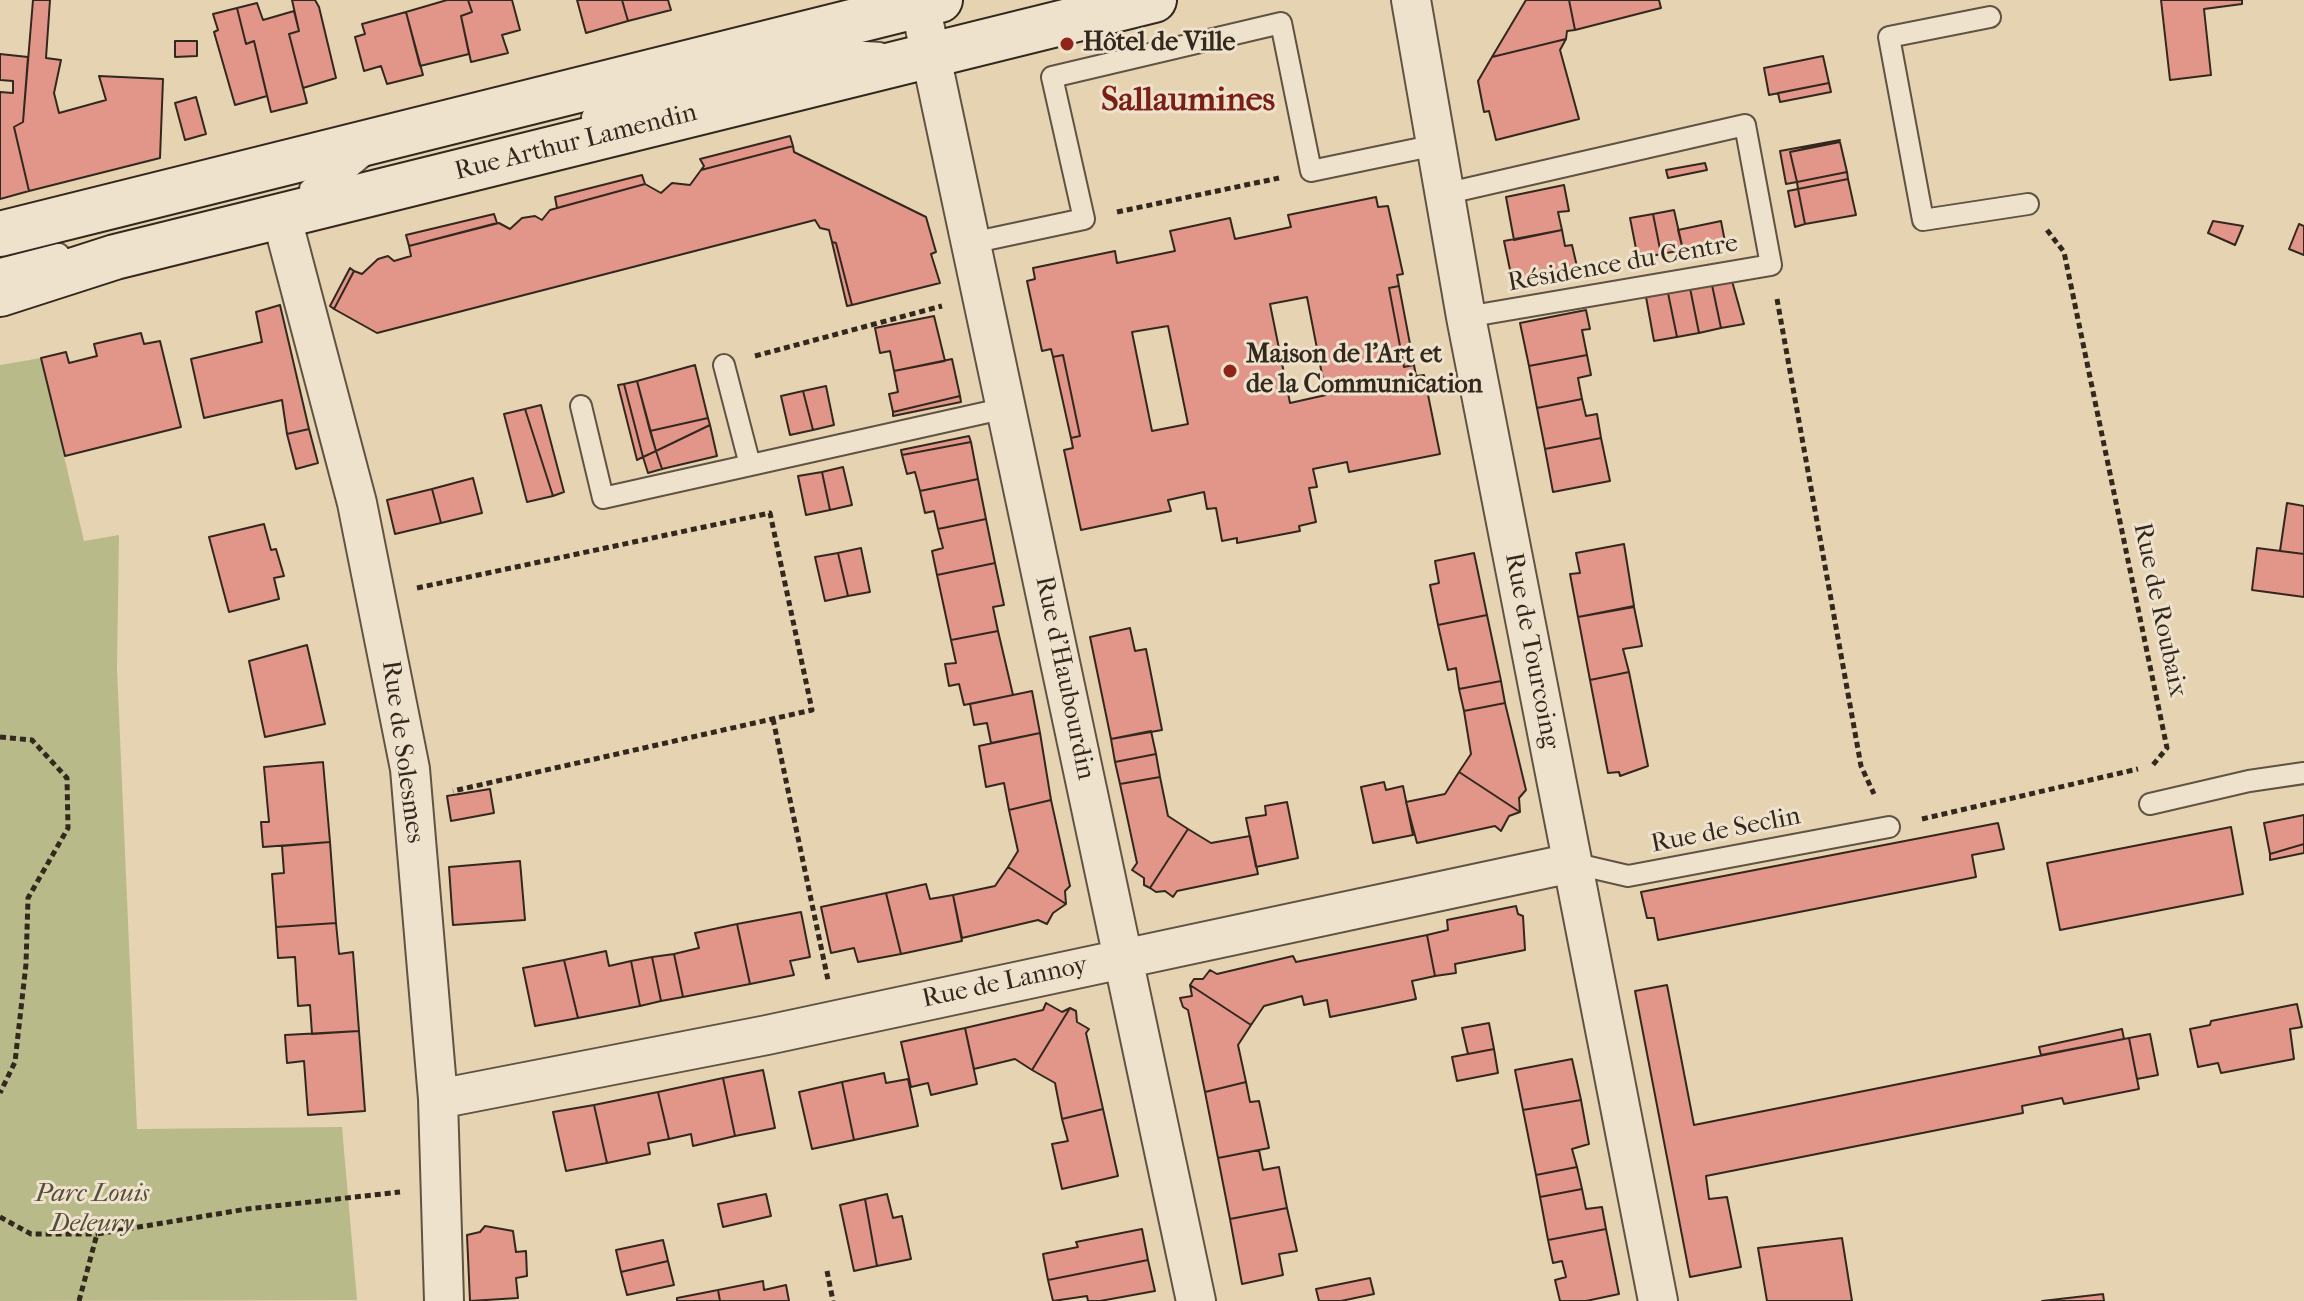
<!DOCTYPE html>
<meta charset="utf-8">
<style>
body{margin:0}
canvas{display:block;background:#e6d3b2}
</style>
<canvas width="2304" height="1301"></canvas>
<script>
const ctx = document.querySelector('canvas').getContext('2d');
ctx.lineJoin = 'round';
function fillPath(path, color) { ctx.fillStyle = color; ctx.fill(path, 'evenodd'); }
const shape = rows => new Path2D(rows.map(r => 'M' + r).join(''));
function trace(path, color, width, dash) { ctx.strokeStyle = color; ctx.lineWidth = width; ctx.lineCap = dash ? 'butt' : 'round'; ctx.setLineDash(dash || []); ctx.stroke(path); }
function drawText(font, color, halo, rows, align = 'center') {
  ctx.font = font + ' "IM FELL French Canon",serif'; ctx.lineWidth = 6; ctx.setLineDash([]); ctx.textBaseline = 'middle'; ctx.strokeStyle = halo; ctx.fillStyle = color; for (const [text, x, y, turn = 0] of rows) {
    ctx.save(); ctx.translate(x, y); ctx.rotate((+turn || 0) * Math.PI / 180); ctx.textAlign = isNaN(turn) ? turn : align; if (halo) ctx.strokeText(text, 0, 0); ctx.fillText(text, 0, 0); ctx.restore();
  }
}
const green = shape([
 [41,358,84,541,119,535,117,668,137,1129,342,1127,357,1300,0,1301,0,365]
]);
const building = shape([
 [33,0,50,0,46,58,61,60,54,93,59,113,106,100,99,76,163,79,160,158,29,191,14,127,23,122,33,0],
 [292,0,315,0,319,7,336,78,303,88,289,34,299,31,292,0],
 [447,0,468,0,472,12,461,16,469,54,420,66,406,12,447,0],
 [468,0,512,0,520,30,502,35,508,53,471,62,461,16,472,12,468,0],
 [577,0,622,0,628,21,586,33,577,0],
 [622,0,668,0,671,10,628,21,622,0],
 [1526,0,1569,0,1575,30,1567,31,1566,39,1492,57,1526,0],
 [1569,0,1659,0,1661,8,1575,30,1569,0],
 [2161,0,2242,0,2242,4,2204,9,2211,75,2170,80,2161,0],
 [257,3,263,20,294,11,299,31,289,34,307,103,271,112,254,41,246,44,237,8,257,3],
 [237,8,246,44,254,41,267,96,235,105,214,32,218,30,213,14,237,8],
 [406,12,423,75,387,84,381,66,364,71,355,37,365,34,362,24,406,12],
 [1566,39,1560,50,1579,119,1496,140,1489,111,1484,112,1478,81,1492,57,1566,39],
 [175,41,197,41,197,56,175,57,175,41],
 [0,54,28,57,23,122,14,127,29,191,0,199,0,92,13,93,13,81,0,80,0,54],
 [1823,56,1829,83,1769,95,1764,68,1823,56],
 [1829,83,1831,92,1780,102,1778,93,1829,83],
 [196,97,206,134,185,140,175,103,196,97],
 [790,136,793,146,701,170,704,166,700,159,790,136],
 [1840,140,1790,152,1797,182,1786,184,1780,151,1840,140],
 [1840,142,1847,172,1797,182,1790,152,1840,142],
 [793,146,794,152,926,217,936,252,931,254,940,283,852,305,836,243,832,242,829,230,820,228,815,220,377,333,334,309,354,271,362,274,378,259,388,256,394,261,411,256,409,246,499,223,510,229,522,218,535,216,542,220,550,210,645,184,661,193,672,183,690,185,701,170,793,146],
 [1705,163,1707,170,1668,178,1666,170,1705,163],
 [1847,172,1848,179,1798,189,1797,182,1847,172],
 [642,175,645,184,557,208,555,197,642,175],
 [1848,179,1856,215,1805,224,1798,189,1848,179],
 [1564,185,1569,211,1558,212,1562,230,1514,240,1506,197,1564,185],
 [1798,189,1805,224,1795,227,1788,191,1798,189],
 [1376,197,1378,207,1388,206,1403,274,1397,275,1399,286,1389,288,1404,367,1414,365,1416,376,1424,375,1440,454,1349,472,1347,462,1313,469,1317,487,1309,488,1316,522,1299,526,1300,531,1237,543,1237,538,1222,541,1216,508,1207,509,1204,492,1168,500,1171,511,1081,530,1064,450,1073,448,1071,438,1080,436,1063,355,1053,357,1051,349,1042,351,1027,281,1035,279,1033,268,1115,251,1117,263,1175,251,1170,231,1230,218,1235,239,1291,227,1288,215,1376,197],
 [1307,297,1326,395,1290,403,1270,304,1307,297],
 [1168,326,1188,424,1152,431,1132,332,1168,326],
 [1674,210,1683,250,1661,254,1653,214,1674,210],
 [494,214,497,223,409,246,406,235,494,214],
 [1653,214,1661,254,1638,259,1630,218,1653,214],
 [1721,221,1725,242,1683,250,1678,230,1721,221],
 [2213,221,2243,226,2235,245,2208,233,2213,221],
 [2299,224,2304,226,2304,255,2289,249,2299,224],
 [1562,230,1565,246,1572,245,1578,271,1513,284,1504,241,1562,230],
 [832,242,836,243,852,305,847,306,832,242],
 [350,268,354,271,334,309,330,306,350,268],
 [1732,281,1744,324,1721,328,1712,285,1732,281],
 [1712,285,1721,328,1699,333,1690,288,1712,285],
 [1399,286,1414,365,1404,367,1389,288,1399,286],
 [1690,288,1699,333,1677,337,1668,293,1690,288],
 [1668,293,1677,337,1654,341,1646,297,1668,293],
 [280,305,309,429,287,434,282,400,204,418,191,359,262,342,256,312,280,305],
 [1586,310,1590,329,1582,330,1587,355,1529,366,1520,323,1586,310],
 [934,316,945,361,894,371,890,351,880,353,875,328,934,316],
 [141,333,144,344,160,341,181,427,65,456,41,358,66,352,69,363,97,356,94,344,141,333],
 [1063,355,1080,436,1071,438,1053,357,1063,355],
 [1587,355,1591,375,1578,378,1582,399,1537,408,1529,366,1587,355],
 [952,359,960,396,893,412,889,394,898,392,894,371,952,359],
 [695,365,708,418,650,431,637,381,695,365],
 [637,381,656,451,643,457,624,384,637,381],
 [624,384,643,457,637,460,618,385,624,384],
 [826,386,834,425,813,430,803,391,826,386],
 [803,391,813,430,790,435,781,396,803,391],
 [960,396,961,402,893,416,893,412,960,396],
 [1582,399,1586,416,1597,414,1601,438,1545,449,1537,408,1582,399],
 [541,405,564,492,553,496,525,409,541,405],
 [525,409,553,496,527,502,504,414,525,409],
 [708,418,710,425,656,451,650,431,708,418],
 [710,425,717,456,662,469,656,451,710,425],
 [309,429,318,463,296,469,287,434,309,429],
 [969,436,971,442,902,455,901,450,969,436],
 [1601,438,1610,481,1553,492,1545,449,1601,438],
 [971,442,978,479,920,491,915,472,907,474,902,455,971,442],
 [656,451,662,469,648,473,643,457,656,451],
 [843,467,852,505,830,510,822,472,843,467],
 [822,472,830,510,806,515,798,476,822,472],
 [473,478,482,513,441,523,432,489,473,478],
 [978,479,986,519,938,529,934,511,925,513,920,491,978,479],
 [432,489,441,523,395,534,387,500,432,489],
 [2287,503,2304,506,2304,554,2280,551,2287,503],
 [986,519,995,563,937,575,932,551,943,548,938,529,986,519],
 [264,524,271,550,276,549,284,576,274,578,279,599,229,612,209,537,264,524],
 [1624,544,1634,606,1578,617,1570,574,1580,573,1576,553,1624,544],
 [861,548,870,592,848,596,838,553,861,548],
 [2257,548,2304,554,2304,597,2252,590,2257,548],
 [838,553,848,596,825,601,815,557,838,553],
 [1474,553,1487,615,1438,625,1430,585,1439,583,1435,561,1474,553],
 [995,563,1004,605,993,607,998,631,951,640,937,575,995,563],
 [1634,607,1642,646,1623,649,1629,672,1590,680,1578,617,1634,607],
 [1487,615,1501,681,1459,689,1456,668,1448,670,1438,625,1487,615],
 [1130,628,1135,651,1146,649,1162,730,1111,739,1090,637,1130,628],
 [998,631,1013,695,964,705,959,684,949,686,945,664,956,663,951,640,998,631],
 [307,645,325,724,265,737,249,661,307,645],
 [1629,672,1648,766,1620,776,1619,772,1608,773,1590,680,1629,672],
 [1501,681,1505,703,1464,711,1459,689,1501,681],
 [1032,691,1040,733,991,743,987,723,974,725,970,704,1032,691],
 [1505,703,1526,790,1519,798,1520,812,1459,772,1471,754,1464,711,1505,703],
 [1151,731,1156,754,1115,762,1111,739,1151,731],
 [1040,733,1051,800,1009,810,1004,783,986,787,979,746,1040,733],
 [1156,754,1160,777,1120,784,1115,762,1156,754],
 [323,762,330,842,263,847,261,822,269,822,264,767,323,762],
 [1459,772,1520,812,1509,816,1501,831,1495,826,1417,843,1406,802,1445,794,1459,772],
 [1160,777,1168,816,1188,829,1150,888,1144,885,1144,878,1132,870,1137,863,1120,784,1160,777],
 [1384,782,1386,790,1403,786,1413,835,1373,843,1361,787,1384,782],
 [490,789,494,813,451,821,447,796,490,789],
 [1051,800,1070,886,1065,891,1066,904,1008,867,1018,851,1009,810,1051,800],
 [1287,802,1298,858,1256,867,1246,818,1266,815,1265,806,1287,802],
 [2304,815,2304,844,2270,854,2264,823,2304,815],
 [1998,823,2004,849,1972,855,1976,877,1658,940,1654,918,1647,918,1641,892,1998,823],
 [2231,827,2243,894,2060,930,2047,863,2231,827],
 [1188,829,1211,843,1250,836,1258,874,1177,891,1173,897,1165,891,1156,892,1150,888,1188,829],
 [330,842,336,923,276,927,272,874,284,873,282,846,330,842],
 [2304,844,2304,853,2270,860,2270,854,2304,844],
 [520,861,525,920,453,925,449,867,520,861],
 [1008,867,1066,904,1053,913,1047,924,1038,920,962,938,953,895,995,886,1008,867],
 [926,884,930,899,953,895,962,941,901,954,886,893,926,884],
 [886,893,901,954,858,962,854,948,831,953,821,907,886,893],
 [1516,906,1518,914,1523,916,1525,950,1455,964,1456,973,1435,976,1427,935,1448,930,1447,920,1516,906],
 [801,912,810,957,790,961,794,975,750,984,737,924,801,912],
 [336,923,339,954,353,952,359,1031,312,1034,310,1005,298,1006,295,957,278,958,276,927,336,923],
 [737,924,750,984,683,997,674,954,699,948,695,933,737,924],
 [1427,935,1435,976,1412,981,1416,999,1374,1008,1330,1017,1327,1000,1304,1005,1302,996,1264,1006,1251,1025,1190,985,1194,979,1203,979,1210,970,1217,974,1293,956,1296,962,1427,935],
 [606,951,609,966,631,961,640,1006,578,1018,564,960,606,951],
 [674,954,683,997,661,1001,652,957,674,954],
 [652,957,661,1001,640,1006,631,961,652,957],
 [564,960,578,1018,535,1026,523,968,564,960],
 [1190,985,1251,1025,1238,1045,1246,1082,1205,1092,1188,1010,1183,1007,1180,998,1192,996,1190,985],
 [1667,985,1694,1125,2129,1038,2139,1089,2064,1104,2062,1098,2022,1106,2023,1113,1706,1176,1709,1199,1727,1197,1741,1267,1690,1277,1635,991,1667,985],
 [1046,1003,1062,1012,1070,1008,1032,1070,1015,1059,974,1069,965,1028,1043,1010,1046,1003],
 [2297,1004,2302,1027,2290,1029,2294,1059,2221,1073,2218,1063,2198,1067,2190,1029,2210,1025,2211,1021,2297,1004],
 [1070,1008,1076,1011,1077,1022,1089,1029,1086,1033,1103,1109,1062,1119,1055,1083,1032,1070,1070,1008],
 [1489,1023,1494,1049,1468,1054,1462,1028,1489,1023],
 [965,1028,977,1084,931,1095,928,1083,911,1087,901,1042,965,1028],
 [2122,1029,2124,1039,2041,1055,2039,1047,2122,1029],
 [359,1031,365,1111,308,1115,304,1061,287,1063,285,1035,359,1031],
 [2150,1034,2158,1075,2137,1079,2129,1038,2150,1034],
 [1494,1049,1498,1073,1457,1081,1452,1057,1494,1049],
 [1572,1059,1581,1100,1523,1110,1515,1070,1572,1059],
 [763,1070,775,1128,735,1136,723,1078,763,1070],
 [884,1073,886,1083,908,1079,918,1126,854,1140,842,1082,884,1073],
 [723,1078,735,1136,693,1146,691,1134,669,1139,658,1092,723,1078],
 [842,1082,854,1140,812,1149,799,1092,842,1082],
 [1246,1082,1250,1102,1259,1101,1269,1148,1218,1158,1205,1092,1246,1082],
 [658,1092,669,1139,648,1143,650,1154,607,1163,594,1105,658,1092],
 [1581,1100,1589,1144,1572,1149,1577,1167,1536,1175,1523,1110,1581,1100],
 [594,1105,607,1163,566,1171,553,1112,594,1105],
 [1103,1109,1118,1176,1062,1189,1052,1144,1068,1141,1062,1119,1103,1109],
 [1259,1150,1263,1170,1279,1167,1287,1208,1230,1219,1218,1158,1259,1150],
 [1577,1167,1582,1189,1540,1197,1536,1175,1577,1167],
 [1582,1189,1586,1209,1602,1207,1606,1229,1548,1240,1540,1197,1582,1189],
 [766,1194,771,1216,723,1227,718,1204,766,1194],
 [887,1194,893,1218,902,1216,911,1259,877,1266,865,1199,887,1194],
 [865,1199,877,1266,854,1271,840,1205,865,1199],
 [1287,1208,1297,1251,1279,1254,1283,1275,1242,1284,1230,1219,1287,1208],
 [485,1226,513,1231,516,1252,526,1251,527,1276,516,1278,518,1298,470,1301,467,1235,480,1232,485,1226],
 [1142,1229,1148,1260,1048,1280,1043,1254,1078,1247,1076,1242,1142,1229],
 [1606,1229,1619,1294,1586,1301,1560,1301,1555,1280,1566,1277,1562,1261,1553,1263,1548,1240,1606,1229],
 [1842,1238,1852,1301,1767,1301,1758,1248,1842,1238],
 [663,1240,668,1261,621,1272,616,1250,663,1240],
 [1148,1260,1155,1291,1100,1301,1088,1301,1087,1296,1053,1301,1048,1280,1148,1260],
 [668,1261,674,1285,627,1295,621,1272,668,1261],
 [1370,1278,1374,1294,1341,1301,1319,1301,1316,1289,1370,1278],
 [763,1281,764,1290,786,1285,789,1301,720,1301,718,1290,763,1281],
 [718,1290,720,1301,677,1301,677,1298,718,1290],
 [2103,1294,2104,1301,2042,1301,2103,1294]
]);
const path = shape([
 [1117,212,1279,178],
 [2047,230,2064,252,2167,748,2152,766],
 [1777,299,1861,766,1874,794],
 [755,356,942,306],
 [417,588,770,513,812,710,453,791],
 [773,719,828,980],
 [0,737,32,740,67,778,68,828,28,898,26,964,15,1062,0,1093],
 [1922,819,2138,769],
 [0,1217,31,1234,97,1234],
 [827,1271,833,1301],
 [79,1301,97,1234,247,1209,400,1192]
]);
const service = shape([
 [1990,17,1889,37,1923,220,2028,204],
 [592,117,850,51,880,53],
 [310,189,330,184,367,153],
 [1444,194,1745,125,1771,265,1466,317],
 [971,243,1084,219,1052,77,1281,23,1311,171,1436,145],
 [0,269,59,254],
 [724,365,750,465],
 [581,406,603,498,1006,408],
 [2150,804,2249,781,2304,773],
 [1572,863,1628,876,1889,827]
]);
const minor = shape([
 [919,0,1196,1301],
 [1411,0,1466,317,1658,1301],
 [281,215,357,503,410,769,438,1099,444,1301],
 [438,1099,767,1035,1572,863]
]);
const secondary = shape([
 [0,234,940,0],
 [0,294,115,257,1154,0]
]);
const markers = [
 [1067,44,8,"#8f2418"],
 [1230,371,8,"#8f2418"]
];
const poiNames = [
 ["Hôtel de Ville",1083,44],
 ["Maison de l’Art et",1246,356],
 ["de la Communication",1246,386]
];
const streetNames = [
 ["Rue Arthur Lamendin",576,143,-14],
 ["Résidence du Centre",1623,264,-10],
 ["Rue de Roubaix",2159,610,78],
 ["Rue de Tourcoing",1531,651,79],
 ["Rue d'Haubourdin",1064,678,78],
 ["Rue de Solesmes",402,752,82],
 ["Rue de Seclin",1726,831,-11],
 ["Rue de Lannoy",1005,983,-12]
];
const parkNames = [
 ["Parc Louis",92,1195],
 ["Deleury",92,1225]
];
const districtNames = [
 ["Sallaumines",1188,102]
];
fillPath(green, '#b8bb89');
fillPath(building, '#e29689');
trace(building, '#33281e', 2);
trace(service, '#605343', 24);
trace(minor, '#605343', 42);
trace(secondary, '#33281e', 48);
trace(path, '#33281e', 5, [6, 4]);
trace(service, '#efe2cd', 20);
trace(minor, '#efe2cd', 38);
trace(secondary, '#efe2cd', 44);
for (const [x, y, r, color] of markers) { const dot = new Path2D(); dot.arc(x, y, r, 0, 2 * Math.PI); ctx.fillStyle = color; ctx.fill(dot); trace(dot, '#efe2cd', 3); }
drawText('bold 26px', '#33281e', '#efe2cd', poiNames, 'left');
drawText('26px', '#33281e', '#efe2cd', streetNames);
drawText('italic 26px', '#544d39', '#efe2cd', parkNames);
drawText('bold 34px', '#7a1f14', '#efe2cd', districtNames);
</script>
